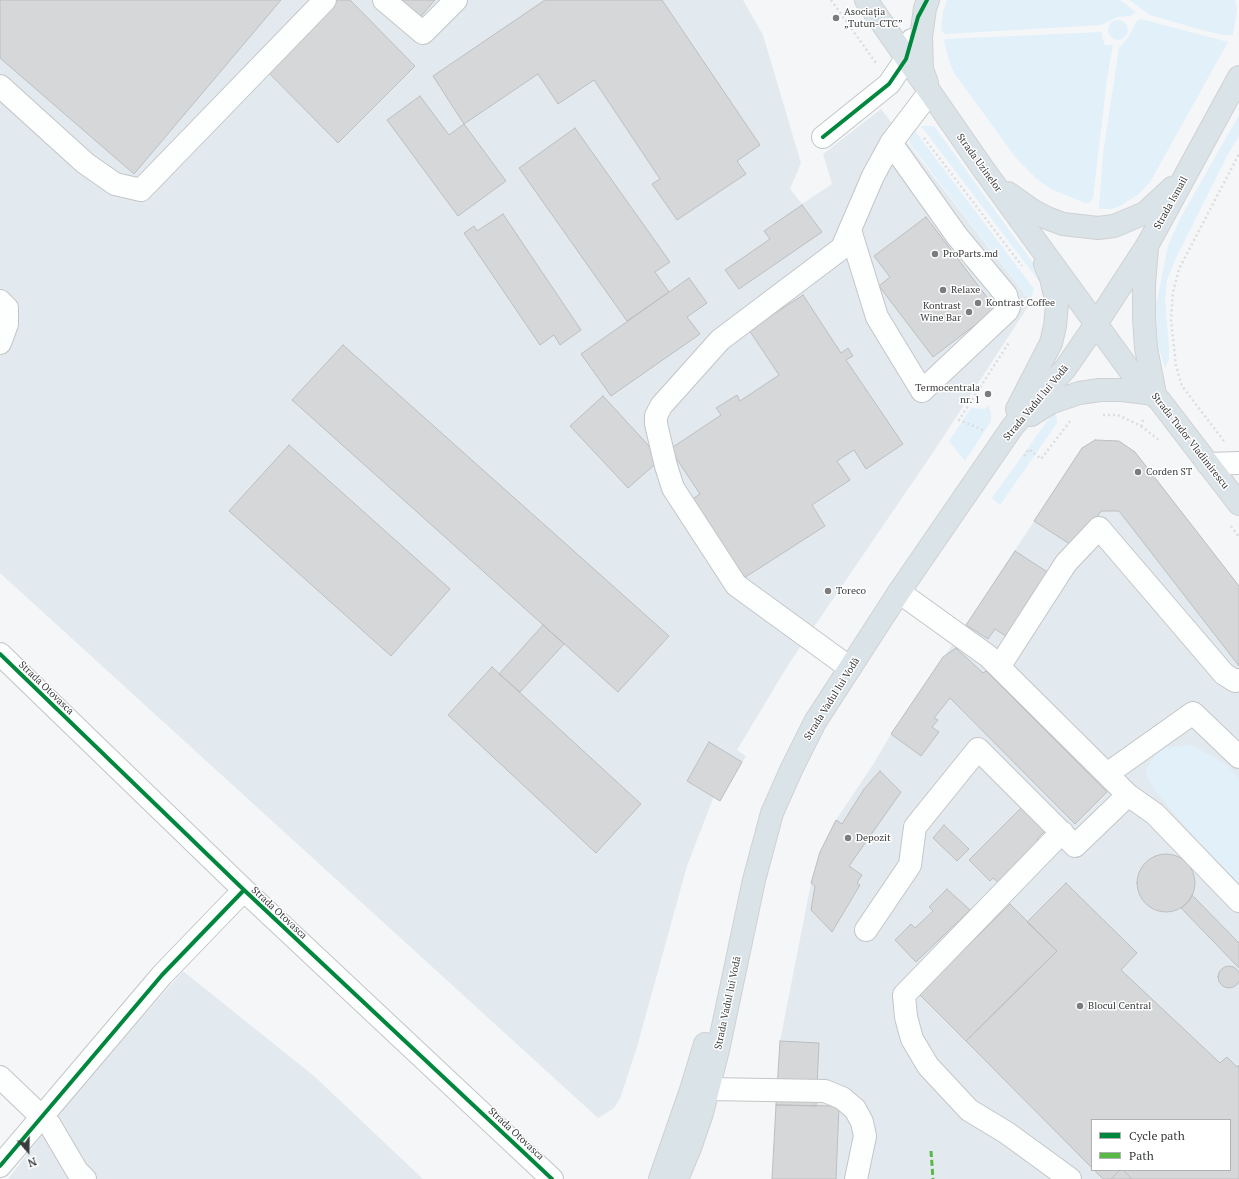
<!DOCTYPE html>
<meta charset="utf-8">
<style>
body{margin:0}
#map{position:relative;width:1239px;height:1179px;overflow:hidden;background:#f4f6f8;font-family:"PT Serif",serif}
canvas{display:block}
.legend{position:absolute;left:1091px;top:1119px;width:140px;height:52px;box-sizing:border-box;background:#fff;border:1px solid #b0b1b1;margin:0;padding:5px 7px;list-style:none;font-size:12px;color:#3a3b3c}
.legend li{display:flex;align-items:center;gap:8px;height:20px}
.legend b{width:20px;border:1px solid #b0b1b1}
.north{position:absolute;left:8px;top:1131px;width:40px;height:40px;-webkit-text-stroke:3px #fff;paint-order:stroke;rotate:160deg;font-size:11px;font-weight:700;line-height:16px;text-align:center;color:#3a3b3c}
.north::after{content:'';display:block;margin:auto;width:14px;height:18px;background:#3a3b3c;clip-path:polygon(50% 0,100% 100%,50% 72%,0 100%)}
</style>
<div id="map">
<canvas width="1239" height="1179"></canvas>
<ul class="legend">
<li><b style="height:5px;background:#00873e"></b>Cycle path</li>
<li><b style="height:5px;background:#58b947"></b>Path</li>
</ul>
<div class="north">N</div>
</div>
<script>
const ctx = document.querySelector('canvas').getContext('2d');
ctx.lineJoin = 'round';
function fillPath(path, color) { ctx.fillStyle = color; ctx.fill(path, 'evenodd'); }
const shape = rows => new Path2D(rows.map(r => 'M' + r).join(''));
function trace(path, color, width, dash) { ctx.strokeStyle = color; ctx.lineWidth = width; ctx.lineCap = dash ? 'butt' : 'round'; ctx.setLineDash(dash || []); ctx.stroke(path); }
function drawText(font, color, halo, rows, align = 'center') {
  ctx.font = font + ' "PT Serif",serif'; ctx.lineWidth = 3; ctx.setLineDash([]); ctx.textBaseline = 'middle'; ctx.strokeStyle = halo; ctx.fillStyle = color; for (const [text, x, y, turn = 0] of rows) {
    ctx.save(); ctx.translate(x, y); ctx.rotate((+turn || 0) * Math.PI / 180); ctx.textAlign = isNaN(turn) ? turn : align; if (halo) ctx.strokeText(text, 0, 0); ctx.fillText(text, 0, 0); ctx.restore();
  }
}
const built = shape([
 [0,0,743,0,763,35,801,163,790,189,802,204,832,184,823,154,881,109,1028,298,1029,305,934,451,788,665,737,750,746,756,720,801,714,796,687,866,637,1047,620,1099,614,1108,598,1118,0,573],
 [1119,441,1135,452,1239,586,1239,1179,772,1179,780,1041,811,883,820,852,836,820,874,763,891,734,966,625,1082,448],
 [1092,1120,1230,1120,1230,1170,1092,1170],
 [183,971,314,1076,423,1179,8,1179,74,1094]
]);
const green = shape([
 [947,0,1120,0,1136,12,1130,16,1117,17,1101,25,945,34,941,30,943,12],
 [1129,0,1235,0,1237,10,1233,35,1223,35,1202,30,1150,15],
 [1141,19,1228,42,1150,182,1139,194,1120,206,1111,209,1099,209,1103,154,1119,48,1129,36,1136,22],
 '1108 30a10 10 0 1 1 20 0a10 10 0 1 1-20 0Z',
 [1102,32,1102,37,1105,45,1113,45,1107,79,1093,198,1090,202,1085,203,1053,190,1038,180,1016,158,955,74,950,64,944,40,947,39],
 [1239,115,1239,136,1227,156,1176,258,1167,280,1165,299,1169,348,1169,359,1165,368,1158,346,1156,306,1168,246,1180,219],
 [921,126,934,126,1033,263,1041,275,1045,289],
 [915,131,1034,289,1029,305,1028,298,910,144,909,140],
 [988,405,991,413,991,421,965,461,949,441,971,408,985,409],
 [1053,413,1056,415,1057,423,1000,505,992,498],
 [1191,745,1227,765,1239,778,1239,889,1155,791,1147,776,1147,768,1157,753,1165,748]
]);
const building = shape([
 [0,0,281,0,134,174,0,58,0,0],
 [336,0,350,0,415,66,338,143,265,69,336,0],
 [391,0,435,0,416,22,391,0],
 [545,0,662,0,760,145,737,161,746,174,677,220,652,184,660,179,594,80,558,104,538,74,464,124,433,76,545,0],
 [420,96,449,135,464,124,506,181,458,216,387,120,420,96],
 [575,128,670,262,655,272,669,292,627,321,519,168,575,128],
 [802,205,822,232,739,289,725,270,770,239,764,231,802,205],
 [503,214,581,330,560,345,554,335,540,345,464,233,474,226,477,231,503,214],
 [926,217,996,309,933,357,879,286,890,277,874,256,926,217],
 [689,278,707,303,687,317,700,334,611,396,581,354,689,278],
 [803,295,841,353,848,348,853,356,846,360,903,444,866,469,854,450,837,461,850,480,812,505,825,526,744,578,691,500,700,494,670,449,721,415,716,408,737,395,740,401,779,375,749,330,803,295],
 [343,345,669,636,618,692,292,400,343,345],
 [603,396,661,459,628,488,570,426,603,396],
 [1095,440,1119,441,1135,452,1239,586,1239,666,1119,511,1101,511,1076,548,1034,521,1082,448,1095,440],
 [289,445,450,589,391,656,229,511,289,445],
 [1015,551,1052,575,1010,639,995,629,988,639,966,625,1015,551],
 [543,625,564,644,520,692,499,674,543,625],
 [956,648,983,673,986,671,1107,792,1075,824,950,698,934,718,938,720,932,727,939,732,921,756,891,734,943,657,956,648],
 [492,667,641,804,596,853,448,715,492,667],
 [709,742,742,762,720,801,687,781,709,742],
 [880,771,901,792,849,866,862,875,857,883,860,885,832,932,811,910,815,886,811,883,820,852,836,820,842,824,864,789,880,771],
 [1021,808,1045,831,1037,839,1040,841,999,883,993,878,990,881,969,860,1021,808],
 [944,825,969,849,957,861,933,838,944,825],
 '1137 883a29 29 0 1 1 58 0a29 29 0 1 1-58 0Z',
 [1066,883,1137,953,1121,970,1220,1063,1227,1057,1237,1067,1239,1065,1239,1179,1132,1179,1123,1170,1230,1170,1230,1120,1092,1120,1092,1168,966,1041,1057,951,1027,922,1066,883],
 [947,889,970,910,916,962,895,940,911,924,915,928,933,911,929,907,947,889],
 [1192,895,1239,943,1239,968,1181,908,1189,901,1192,895],
 [1010,904,1057,951,966,1041,919,994,1010,904],
 '1218 977a11 11 0 1 1 22 0a11 11 0 1 1-22 0Z',
 [780,1041,819,1043,816,1106,776,1105,780,1041],
 [776,1105,839,1106,836,1179,772,1179,776,1105],
 [1094,1170,1120,1170,1111,1179,1103,1179,1094,1170],
 [1120,1170,1123,1170,1132,1179,1111,1179,1120,1170]
]);
const path = shape([
 [831,0,876,63],
 [924,138,1022,266],
 [1103,415,1118,415,1141,426,1144,418],
 [1141,426,1160,441],
 [983,430,959,420,1010,341],
 [1224,441,1182,386,1176,366,1171,320,1173,292,1179,269,1239,154],
 [1024,456,1029,449,1041,459,1071,420],
 [1231,526,1239,537]
]);
const minor = shape([
 [384,0,423,33,456,0],
 [0,86,85,163,115,184,141,190,325,0],
 [823,137,889,84,906,59,912,40],
 [850,230,877,317,922,391,1007,311,1009,307,1006,295,957,236,891,143],
 [0,301,7,308,7,324,0,343],
 [1208,464,1239,463],
 [0,654,244,890,552,1179],
 [999,667,1066,563,1099,528,1224,674,1235,681,1239,680],
 [850,668,736,585,673,488,666,466,656,424,656,416,661,406,720,340,842,248,873,176,891,143,929,93],
 [1107,774,1193,713,1239,757],
 [1128,795,1155,814,1239,901],
 [1062,832,904,995,906,1017,912,1039,928,1066,969,1110,1007,1133,1070,1179],
 [866,930,910,865,915,827,978,749,1075,846,1128,795,988,656,899,592],
 [0,1077,50,1125,77,1171,85,1179],
 [708,1089,825,1091,842,1098,855,1109,862,1122,865,1136,856,1179],
 [0,1166,162,975,244,890]
]);
const major = shape([
 [866,0,984,170,1131,372,1160,401,1239,504],
 [927,83,922,69,921,37,925,8,928,0],
 [1008,193,1032,210,1047,218,1063,224,1098,228,1114,226,1145,213,1172,188],
 [1147,248,1144,284,1144,318,1146,348,1155,394],
 [1017,409,1051,343,1055,326,1057,304,1051,278,1045,264],
 [1031,415,1050,403,1079,393,1100,390,1122,390,1155,394],
 [660,1179,691,1090,705,1044],
 [677,1179,690,1148,702,1113,718,1050,754,880,772,813,792,768,815,722,899,592,1013,426,1065,369,1096,324,1148,244,1239,77]
]);
const quiet = shape([
 [931,1151,933,1179]
]);
const cycleway = shape([
 [823,137,889,84,906,59,918,17,927,0],
 [0,654,244,890,552,1179],
 [0,1166,162,975,244,890]
]);
const markers = [
 [836,18,4,"#7b7c7e"],
 [935,254,4,"#7b7c7e"],
 [943,290,4,"#7b7c7e"],
 [978,303,4,"#7b7c7e"],
 [969,312,4,"#7b7c7e"],
 [988,394,4,"#7b7c7e"],
 [1138,472,4,"#7b7c7e"],
 [828,591,4,"#7b7c7e"],
 [848,838,4,"#7b7c7e"],
 [1080,1006,4,"#7b7c7e"]
];
const poiNames = [
 ["Asociația",844,12],
 ["„Tutun-CTC”",844,24],
 ["ProParts.md",943,254],
 ["Relaxe",951,290],
 ["Kontrast Coffee",986,303],
 ["Kontrast",961,306,"right"],
 ["Wine Bar",961,318,"right"],
 ["Termocentrala",980,388,"right"],
 ["nr. 1",980,400,"right"],
 ["Corden ST",1146,472],
 ["Toreco",836,591],
 ["Depozit",856,838],
 ["Blocul Central",1088,1006]
];
const streetNames = [
 ["Strada Uzinelor",979,163,54],
 ["Strada Ismail",1171,203,-61],
 ["Strada Vadul lui Vodă",1036,403,-50],
 ["Strada Tudor Vladimirescu",1190,441,52],
 ["Strada Otovasca",46,688,44],
 ["Strada Vadul lui Vodă",832,699,-58],
 ["Strada Otovasca",279,913,43],
 ["Strada Vadul lui Vodă",728,1003,-78],
 ["Strada Otovasca",516,1134,43]
];
fillPath(built, '#e3eaef');
fillPath(green, '#e2f0fa');
fillPath(building, '#d5d7d8');
trace(building, '#bdbec0', 1);
trace(minor, '#c4c5c6', 24);
trace(major, '#d0d1d2', 24);
trace(path, '#ddddde', 2.5, [2, 3]);
trace(minor, '#fdfefe', 22);
trace(major, '#dae3e8', 22);
trace(quiet, '#58b947', 3, [6, 3]);
trace(cycleway, '#00873e', 4);
for (const [x, y, r, color] of markers) { const dot = new Path2D(); dot.arc(x, y, r, 0, 2 * Math.PI); ctx.fillStyle = color; ctx.fill(dot); trace(dot, '#fff', 1.5); }
drawText('10px', '#3a3b3c', '#fff', poiNames, 'left');
drawText('10px', '#3a3b3c', '#fff', streetNames);
</script>
